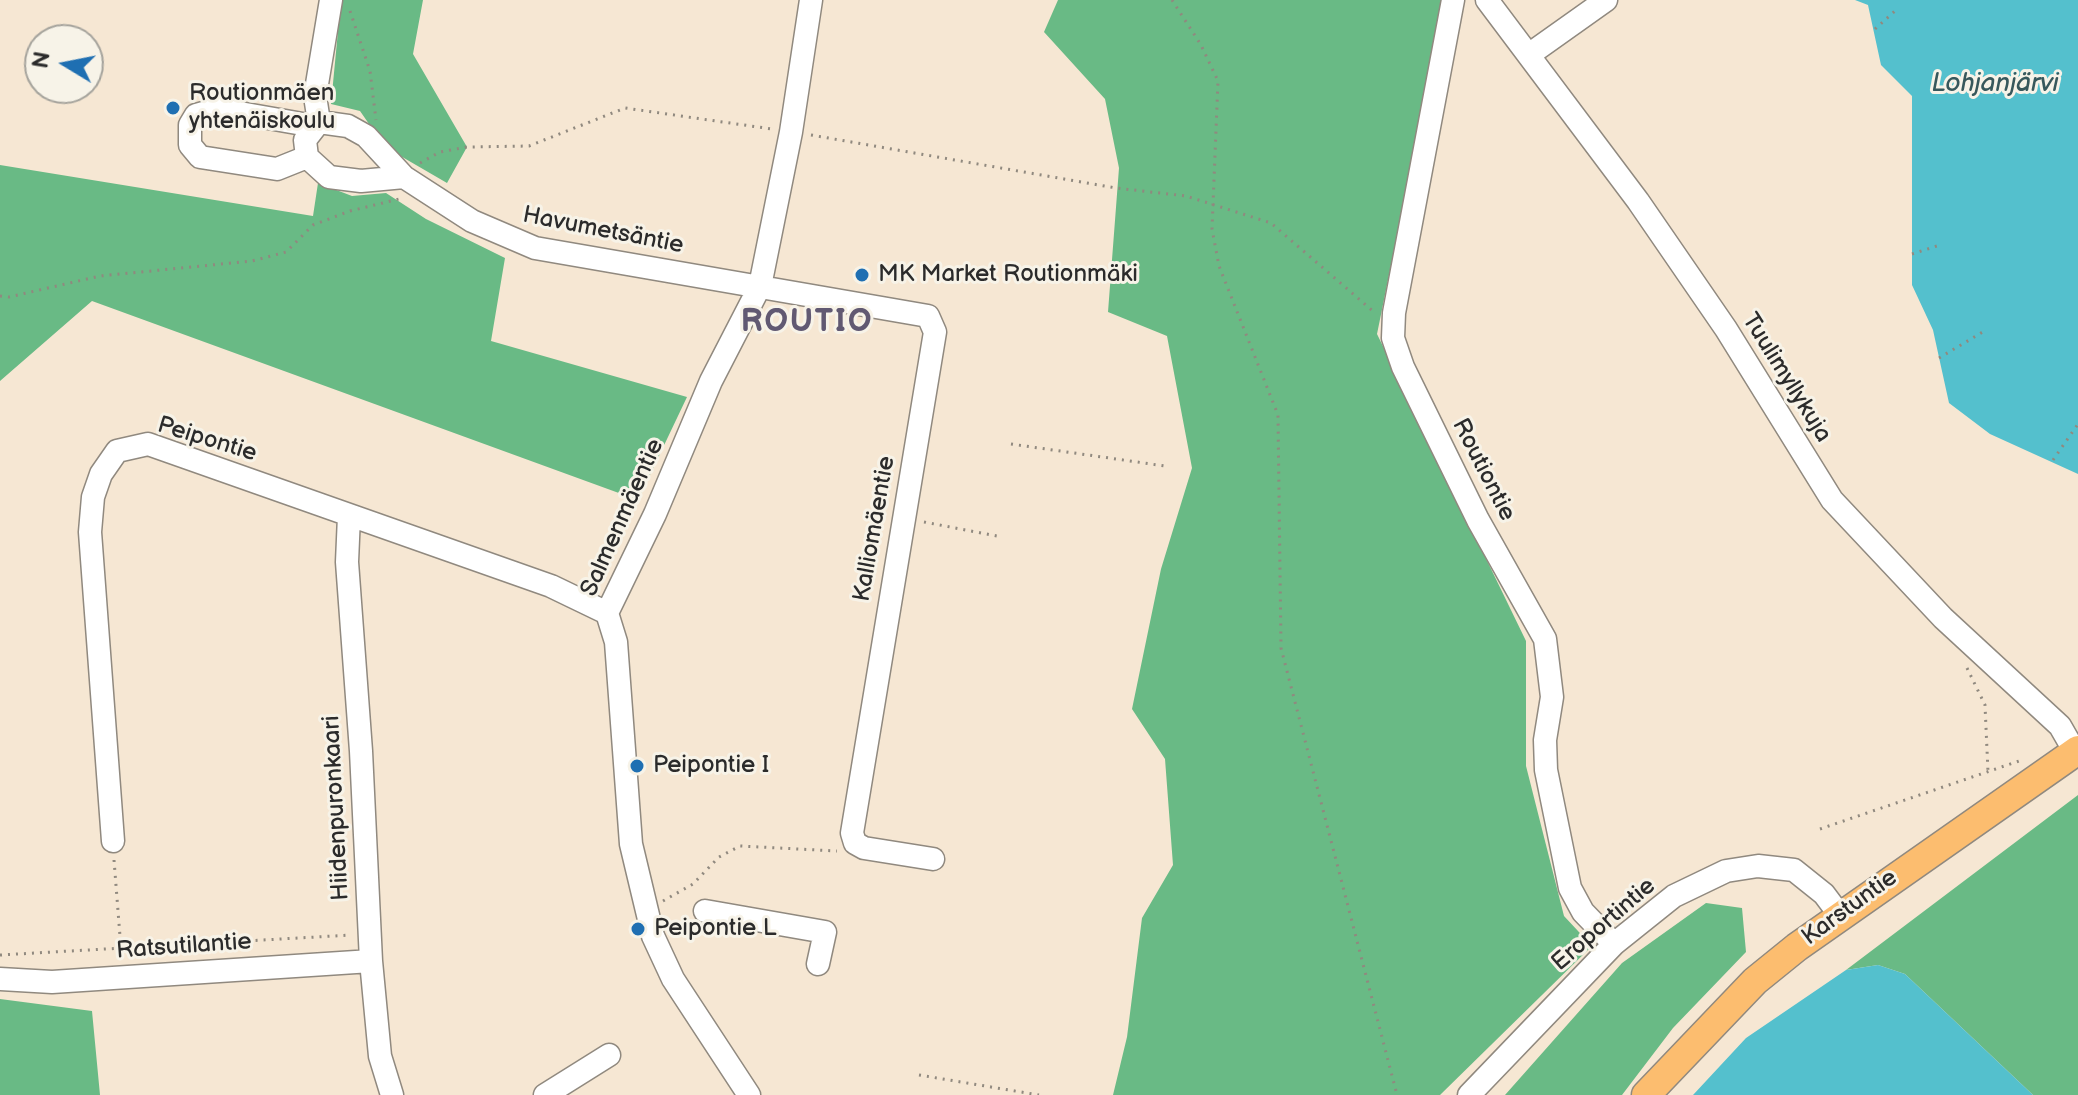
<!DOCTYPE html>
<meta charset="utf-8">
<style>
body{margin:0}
#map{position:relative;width:2078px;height:1095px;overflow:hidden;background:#f6e7d3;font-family:"Balsamiq Sans",sans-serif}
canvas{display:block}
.north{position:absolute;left:24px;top:24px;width:80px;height:80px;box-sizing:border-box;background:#f7f3e8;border:2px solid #a5a39c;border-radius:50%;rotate:280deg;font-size:22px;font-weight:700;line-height:32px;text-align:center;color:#2b2b2b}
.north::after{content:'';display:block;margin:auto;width:28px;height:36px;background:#1f6fb2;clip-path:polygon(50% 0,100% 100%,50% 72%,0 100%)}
</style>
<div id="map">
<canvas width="2078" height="1095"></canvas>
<div class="north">N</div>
</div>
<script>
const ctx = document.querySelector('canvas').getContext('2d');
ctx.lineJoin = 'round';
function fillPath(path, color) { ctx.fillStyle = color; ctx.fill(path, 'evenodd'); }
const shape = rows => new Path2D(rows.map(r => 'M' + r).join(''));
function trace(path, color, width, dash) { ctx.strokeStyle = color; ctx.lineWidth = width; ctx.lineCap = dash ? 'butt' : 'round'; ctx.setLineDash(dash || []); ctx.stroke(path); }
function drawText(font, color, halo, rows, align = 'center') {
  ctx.font = font + ' "Balsamiq Sans",sans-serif'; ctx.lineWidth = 6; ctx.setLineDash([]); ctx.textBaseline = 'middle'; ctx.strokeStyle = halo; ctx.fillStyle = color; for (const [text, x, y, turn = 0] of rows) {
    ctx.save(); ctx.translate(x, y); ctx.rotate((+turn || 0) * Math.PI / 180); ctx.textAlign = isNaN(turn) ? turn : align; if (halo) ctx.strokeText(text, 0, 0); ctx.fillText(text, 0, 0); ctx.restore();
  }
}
const forest = shape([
 [341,0,423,0,413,54,467,147,447,183,385,147,360,111,331,104],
 [1058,0,1445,0,1377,334,1526,641,1526,766,1564,916,1592,946,1440,1095,1113,1095,1127,1037,1142,918,1173,865,1165,759,1132,709,1161,569,1192,468,1167,336,1108,312,1119,168,1105,99,1044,32],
 [0,165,313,216,318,183,352,196,386,193,426,219,505,258,491,341,687,397,638,500,92,301,0,381],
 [2078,795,2078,1095,2033,1095,1905,974,1878,965,1846,970],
 [1706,903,1742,908,1746,952,1673,1028,1622,1095,1505,1095,1622,963],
 [0,999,92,1011,100,1095,0,1095]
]);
const water = shape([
 [1855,0,2078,0,2078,474,1990,434,1949,403,1933,330,1912,285,1912,96,1881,65,1868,5],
 [1878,965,1905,974,2033,1095,1693,1095,1746,1038,1846,970]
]);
const path = shape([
 [1172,0,1201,45,1218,81,1212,229,1219,266,1278,415,1281,648,1397,1095],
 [350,11,370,71,376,120],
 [1875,29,1896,10],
 [811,135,1116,188,1186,196,1271,223,1374,312],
 [420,163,440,152,467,147,529,146,625,108,772,129],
 [1912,254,1940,245],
 [0,296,9,297,100,276,252,261,286,252,313,225,350,211,399,199],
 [1939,358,1986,330],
 [1011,444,1165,466],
 [2053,460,2078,424],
 [924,522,997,536],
 [1967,668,1985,705,1988,772],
 [1820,829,2022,760],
 [114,860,121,949],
 [663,901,693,884,719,857,740,846,837,851],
 [0,955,351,935],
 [919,1075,1039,1095]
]);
const minor = shape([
 [1453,0,1394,313,1393,338,1403,367,1478,520,1545,639,1552,697,1545,740,1546,770,1570,888,1583,912,1614,944],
 [1487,0,1638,201,1726,329,1832,500,1943,618,2060,726,2075,752],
 [1530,54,1606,0],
 [319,122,315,96,331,0],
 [307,157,277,169,200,157,190,145,190,125,196,115,217,109,314,126],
 [404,177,361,181,329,177,307,157,305,140,319,122,348,126,366,136,404,177,472,221,535,248,928,316,935,332,852,833,855,843,864,848,933,859],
 [349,516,347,562,361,751,371,961,380,1056,392,1095],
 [113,841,90,532,93,497,101,474,117,451,148,444,551,586,607,613],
 [705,911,825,932,818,964],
 [0,979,52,982,371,961],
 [545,1095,609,1055],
 [749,1095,673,979,653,936,631,844,616,642,607,613,655,514,711,381,760,286,791,132,811,0],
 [1469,1095,1614,944,1674,896,1726,871,1758,866,1794,870,1824,894,1839,914]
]);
const major = shape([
 [1646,1095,1755,981,1797,947,2078,750]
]);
const markers = [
 [173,108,8,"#1f6fb2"],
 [862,275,8,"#1f6fb2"],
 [637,766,8,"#1f6fb2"],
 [638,929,8,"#1f6fb2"]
];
const poiNames = [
 ["Routionmäen",189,94],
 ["yhtenäiskoulu",189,122],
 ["MK Market Routionmäki",878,275],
 ["Peipontie I",653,766],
 ["Peipontie L",654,929]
];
const streetNames = [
 ["Havumetsäntie",603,231,11],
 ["Tuulimyllykuja",1786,378,58],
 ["Peipontie",207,440,17],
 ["Routiontie",1483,470,63],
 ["Salmenmäentie",623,518,-66],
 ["Kalliomäentie",875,529,-80],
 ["Hiidenpuronkaari",337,808,-93],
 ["Karstuntie",1850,908,-36],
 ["Eroportintie",1604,925,-41],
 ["Ratsutilantie",184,947,-4]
];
const waterNames = [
 ["Lohjanjärvi",1995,84]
];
const districtNames = [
 ["ROUTIO",807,323]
];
fillPath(forest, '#69ba85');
fillPath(water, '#54c0cd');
trace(minor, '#90897f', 25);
trace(major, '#90897f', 31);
trace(path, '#90897f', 3, [2, 6]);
trace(minor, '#fff', 22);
trace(major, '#fcbd6f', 28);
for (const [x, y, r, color] of markers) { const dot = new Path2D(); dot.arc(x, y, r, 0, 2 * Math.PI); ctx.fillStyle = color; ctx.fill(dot); trace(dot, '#f7f3e8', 3); }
drawText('24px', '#2b2b2b', '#f7f3e8', poiNames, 'left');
drawText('24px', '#2b2b2b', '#f7f3e8', streetNames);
drawText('italic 26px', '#37585c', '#f7f3e8', waterNames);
ctx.letterSpacing = '2px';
drawText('bold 32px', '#615972', '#f7f3e8', districtNames);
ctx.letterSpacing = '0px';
</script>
